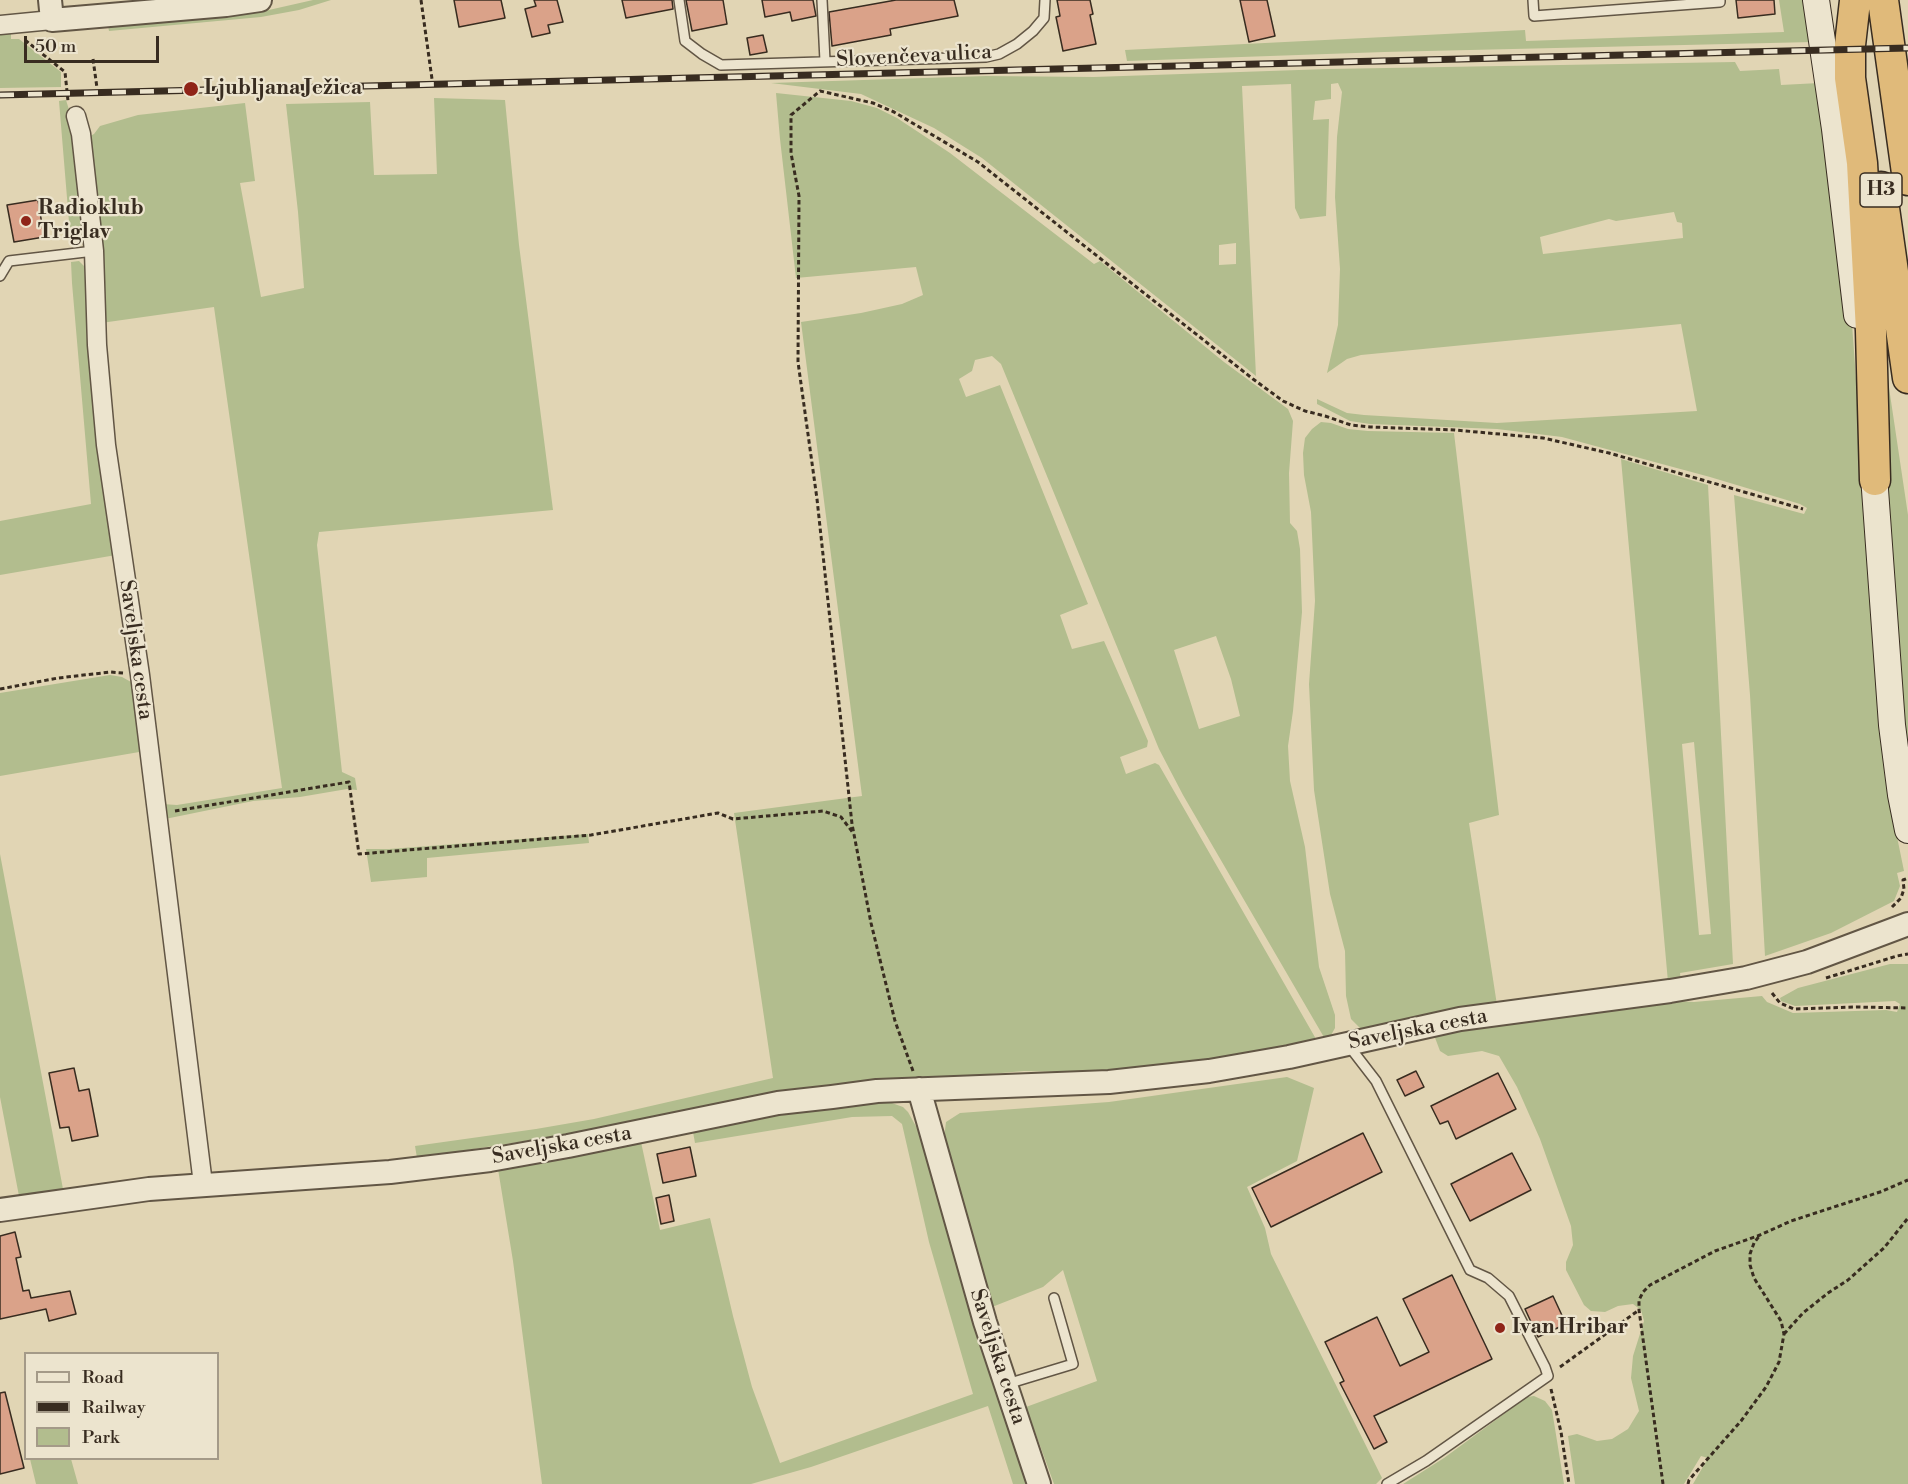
<!DOCTYPE html>
<meta charset="utf-8">
<style>
body{margin:0}
#map{position:relative;width:1908px;height:1484px;overflow:hidden;background:#e1d5b4;font-family:"Libre Bodoni",serif}
canvas{display:block}
.legend{position:absolute;left:24px;top:1352px;width:195px;height:108px;box-sizing:border-box;background:#ece4ce;border:2px solid #a49a88;margin:0;padding:8px 10px;list-style:none;font-size:18px;color:#382c20}
.legend li{display:flex;align-items:center;gap:12px;height:30px}
.legend b{width:30px;border:2px solid #a49a88}
.scale{position:absolute;left:24px;top:36px;width:135px;height:27px;box-sizing:border-box;border:3px solid #382c20;border-top:0;padding-left:8px;font-size:18px;line-height:21px;white-space:nowrap;color:#382c20;-webkit-text-stroke:4px #ece4ce;paint-order:stroke}
</style>
<div id="map">
<canvas width="1908" height="1484"></canvas>
<ul class="legend">
<li><b style="height:8px;background:#ece4ce"></b>Road</li>
<li><b style="height:8px;background:#382c20"></b>Railway</li>
<li><b style="height:16px;background:#b2bd8e"></b>Park</li>
</ul>
<div class="scale">50 m</div>
</div>
<script>
const ctx = document.querySelector('canvas').getContext('2d');
ctx.lineJoin = 'round';
function fillPath(path, color) { ctx.fillStyle = color; ctx.fill(path, 'evenodd'); }
const shape = rows => new Path2D(rows.map(r => 'M' + r).join(''));
function trace(path, color, width, dash) { ctx.strokeStyle = color; ctx.lineWidth = width; ctx.lineCap = dash ? 'butt' : 'round'; ctx.setLineDash(dash || []); ctx.stroke(path); }
function drawText(font, color, halo, rows, align = 'center') {
  ctx.font = font + ' "Libre Bodoni",serif'; ctx.lineWidth = 4.5; ctx.setLineDash([]); ctx.textBaseline = 'middle'; ctx.strokeStyle = halo; ctx.fillStyle = color; for (const [text, x, y, turn = 0] of rows) {
    ctx.save(); ctx.translate(x, y); ctx.rotate((+turn || 0) * Math.PI / 180); ctx.textAlign = isNaN(turn) ? turn : align; if (halo) ctx.strokeText(text, 0, 0); ctx.fillText(text, 0, 0); ctx.restore();
  }
}
const green = shape([
 [313,0,331,0,299,10,261,17,109,31,108,26,260,12],
 [1779,0,1808,0,1813,42,1384,52,1127,61,1125,50,1525,30,1526,41,1784,32],
 [0,33,11,33,11,39,19,39,61,72,61,87,0,88],
 [1735,62,1740,71,1779,69,1781,85,1819,83,1852,324,1885,778,1904,871,1897,873,1900,886,1894,901,1831,933,1765,956,1750,695,1734,495,1804,514,1807,508,1800,504,1710,477,1562,437,1497,429,1370,424,1350,421,1317,404,1317,399,1347,413,1364,415,1497,423,1697,411,1681,324,1361,355,1347,359,1327,373,1338,325,1340,269,1335,197,1337,137,1342,92,1338,83,1331,84,1331,99,1315,101,1313,120,1329,119,1326,216,1300,219,1295,208,1291,84,1242,86,1256,376,982,158,934,128,861,94,771,83,986,76,1094,77,1328,69],
 [1674,212,1677,222,1682,223,1683,238,1543,254,1540,237,1609,219,1616,221],
 [1236,243,1236,264,1219,265,1219,245],
 [776,93,851,101,877,108,897,118,950,153,1094,264,1100,261,1224,362,1288,409,1293,421,1289,473,1290,523,1297,531,1300,549,1302,612,1293,711,1288,746,1290,781,1305,847,1319,967,1335,1015,1335,1028,1330,1037,1325,1039,1183,795,1159,749,1001,364,992,356,975,360,972,371,959,379,966,397,1000,385,1088,604,1060,615,1072,649,1104,641,1148,741,1147,747,1120,757,1126,774,1155,763,1159,765,1316,1039,1315,1043,1116,1073,1024,1071,967,1076,875,1080,781,1090,601,1129,417,1158,415,1146,536,1129,594,1119,773,1078,734,813,862,796,801,322,861,313,902,304,923,295,916,267,796,278,780,139],
 [1216,636,1231,679,1240,716,1199,729,1174,650],
 [434,98,505,100,519,245,553,510,319,532,317,545,342,772,355,778,357,790,347,789,300,797,253,801,165,819,162,804,177,805,282,788,214,307,101,323,88,137,94,134,100,126,138,115,245,103,255,181,240,183,261,297,304,288,298,212,286,104,370,102,374,175,437,174],
 [66,100,70,113,83,223,78,233,70,234,59,101],
 [79,261,86,268,116,555,0,575,0,521,91,504,72,283,71,262],
 [1879,337,1888,381,1908,515,1908,765,1897,681],
 [1321,422,1331,423,1348,429,1368,431,1454,433,1499,815,1469,823,1497,1005,1366,1029,1360,1028,1351,1019,1346,996,1345,951,1330,894,1314,790,1309,684,1315,601,1311,512,1304,475,1303,453,1305,438,1312,429],
 [1621,459,1708,485,1733,964,1680,973,1681,981,1668,982],
 [1694,742,1711,934,1699,935,1682,744],
 [110,675,122,677,131,682,136,692,145,751,0,776,0,693],
 [588,834,589,843,427,858,427,877,371,882,366,849,389,849],
 [0,854,63,1189,19,1196,0,1097],
 [1890,964,1908,964,1908,1484,1693,1484,1708,1458,1701,1456,1684,1484,1575,1484,1568,1436,1577,1434,1597,1441,1612,1439,1628,1429,1639,1411,1631,1378,1633,1356,1644,1321,1641,1310,1633,1304,1618,1306,1605,1312,1591,1311,1584,1305,1566,1270,1566,1262,1573,1245,1571,1226,1540,1139,1517,1087,1499,1056,1482,1051,1448,1056,1440,1051,1434,1035,1501,1024,1674,1001,1694,1002,1762,996,1767,1002,1793,1013,1886,1010,1897,1012,1900,1004,1895,1001,1795,1006,1781,1001,1780,998,1798,988],
 [1287,1077,1314,1088,1297,1161,1247,1187,1265,1228,1271,1254,1382,1478,1376,1484,1054,1484,1026,1407,1097,1381,1063,1270,1043,1287,992,1307,944,1138,946,1122,960,1113,1109,1102],
 [889,1102,903,1107,908,1112,918,1130,995,1390,1028,1484,1013,1484,988,1406,811,1467,751,1484,542,1484,513,1261,498,1169,571,1157,641,1142,660,1230,710,1218,733,1316,752,1387,780,1463,973,1394,929,1242,902,1124,892,1116,852,1117,695,1143,693,1132,767,1117],
 [1534,1396,1545,1401,1552,1410,1564,1484,1403,1484,1444,1458,1527,1397],
 [30,1459,71,1459,78,1484,36,1484]
]);
const building = shape([
 [454,0,501,0,505,18,459,27,454,0],
 [534,0,557,0,563,22,548,25,550,33,532,37,525,9,536,6,534,0],
 [622,0,672,0,673,9,626,18,622,0],
 [686,0,723,0,727,24,692,31,686,0],
 [762,0,813,0,816,16,792,21,790,12,765,17,762,0],
 [896,0,954,0,958,16,890,29,891,35,832,46,829,12,896,0],
 [1057,0,1090,0,1093,14,1090,15,1096,44,1063,51,1056,17,1060,16,1057,0],
 [1240,0,1267,0,1275,36,1249,42,1240,0],
 [1736,0,1774,0,1775,14,1738,18,1736,0],
 [763,35,767,52,750,55,747,38,763,35],
 [38,200,44,237,14,242,7,205,38,200],
 [74,1068,79,1091,89,1089,98,1136,72,1141,69,1127,60,1128,49,1073,74,1068],
 [1416,1071,1424,1087,1405,1096,1397,1080,1416,1071],
 [1498,1073,1516,1109,1456,1139,1448,1121,1440,1124,1431,1106,1498,1073],
 [1363,1133,1382,1172,1271,1227,1252,1188,1363,1133],
 [690,1147,696,1176,663,1183,657,1154,690,1147],
 [1512,1153,1531,1190,1470,1221,1451,1184,1512,1153],
 [669,1195,674,1221,661,1224,656,1198,669,1195],
 [15,1232,21,1257,16,1258,23,1291,29,1290,31,1298,70,1291,76,1314,49,1321,46,1309,0,1319,0,1236,15,1232],
 [1452,1275,1492,1359,1374,1416,1387,1442,1374,1449,1340,1383,1344,1381,1325,1342,1377,1317,1400,1366,1429,1352,1403,1299,1452,1275],
 [1553,1296,1566,1324,1538,1337,1525,1309,1553,1296],
 [5,1392,24,1468,0,1474,0,1393,5,1392]
]);
const path = shape([
 [421,0,432,79],
 [25,40,65,72,68,101],
 [93,59,97,88],
 [0,689,58,678,111,672,123,673],
 [175,811,349,782,359,854,591,835,718,813,733,819,823,811,841,817,854,834],
 [1892,907,1901,898,1904,889,1903,880,1908,878],
 [1826,978,1897,956,1908,954],
 [1772,993,1780,1003,1794,1009,1856,1007,1908,1008],
 [913,1071,895,1021,871,923,852,824,817,499,798,362,799,196,791,153,791,115,820,91,873,103,894,112,978,162,1253,379,1283,401,1305,411,1325,416,1351,425,1370,427,1455,430,1543,438,1609,453,1803,509],
 [1784,1334,1803,1313,1828,1293,1848,1280,1884,1248,1908,1218],
 [1560,1367,1639,1310],
 [1551,1389,1561,1432,1569,1484],
 [1663,1484,1639,1310,1639,1300,1643,1292,1650,1285,1715,1251,1760,1235,1791,1221,1880,1192,1908,1180],
 [1688,1484,1689,1480,1741,1421,1766,1387,1779,1362,1784,1334,1781,1321,1754,1278,1750,1265,1750,1254,1754,1243,1760,1235]
]);
const service = shape([
 [679,0,685,41,702,54,721,65,986,57,999,54,1017,44,1033,31,1044,18,1045,0],
 [822,0,825,61],
 [1533,0,1534,16,1720,2,1720,0],
 [0,276,9,261,94,251],
 [1349,1046,1376,1081,1470,1270,1488,1278,1509,1296,1545,1367,1548,1376,1426,1461,1387,1484],
 [1007,1384,1073,1364,1054,1298]
]);
const minor = shape([
 [0,25,52,20],
 [76,116,81,134,94,251,97,345,106,445,140,675,203,1184]
]);
const tertiary = shape([
 [50,0,52,20,226,5,260,0],
 [919,1089,985,1322,1039,1484],
 [0,1210,149,1189,390,1172,490,1160,568,1146,778,1103,832,1097,877,1091,1109,1082,1209,1071,1289,1057,1460,1019,1670,991,1746,978,1807,962,1908,924]
]);
const secondary = shape([
 [1816,0,1835,129,1857,315],
 [1873,462,1892,725,1901,795,1908,830]
]);
const trunk = shape([
 [1883,0,1908,180],
 [1855,1,1850,45,1850,78,1862,163,1871,331,1875,480],
 [1881,187,1908,378]
]);
const rail = shape([
 [0,95,1908,48]
]);
const markers = [
 [191,89,8,"#8f2418"],
 [26,221,6,"#8f2418"],
 [1500,1328,6,"#8f2418"]
];
const shields = [
 [1881,190,42]
];
const shieldNames = [
 ["H3",1881,190]
];
const streetNames = [
 ["Slovenčeva ulica",914,57,-3],
 ["Saveljska cesta",135,650,82],
 ["Saveljska cesta",1418,1030,-11],
 ["Saveljska cesta",562,1146,-10],
 ["Saveljska cesta",997,1357,72]
];
const poiNames = [
 ["Ljubljana Ježica",204,89],
 ["Radioklub",38,209],
 ["Triglav",38,233],
 ["Ivan Hribar",1512,1328]
];
fillPath(green, '#b2bd8e');
fillPath(building, '#daa289');
trace(building, '#382c20', 1.5);
trace(service, '#625645', 12);
trace(minor, '#625645', 21);
trace(tertiary, '#625645', 26);
trace(secondary, '#382c20', 28);
trace(trunk, '#382c20', 33);
trace(path, '#382c20', 3, [4.5, 3]);
trace(service, '#ece4ce', 9);
trace(minor, '#ece4ce', 18);
trace(tertiary, '#ece4ce', 22);
trace(secondary, '#ece4ce', 26);
trace(trunk, '#e0ba7a', 30);
trace(rail, '#382c20', 7);
trace(rail, '#ece4ce', 4.5, [14]);
for (const [x, y, r, color] of markers) { const dot = new Path2D(); dot.arc(x, y, r, 0, 2 * Math.PI); ctx.fillStyle = color; ctx.fill(dot); trace(dot, '#ece4ce', 2); }
for (const [x, y, w] of shields) { const box = new Path2D(); box.roundRect(x - w / 2, y - 17, w, 34, 4.5); ctx.fillStyle = '#ece4ce'; ctx.fill(box); trace(box, '#382c20', 1.5); }
drawText('bold 20px', '#382c20', null, shieldNames);
drawText('21px', '#382c20', '#ece4ce', streetNames);
drawText('bold 21px', '#382c20', '#ece4ce', poiNames, 'left');
</script>
